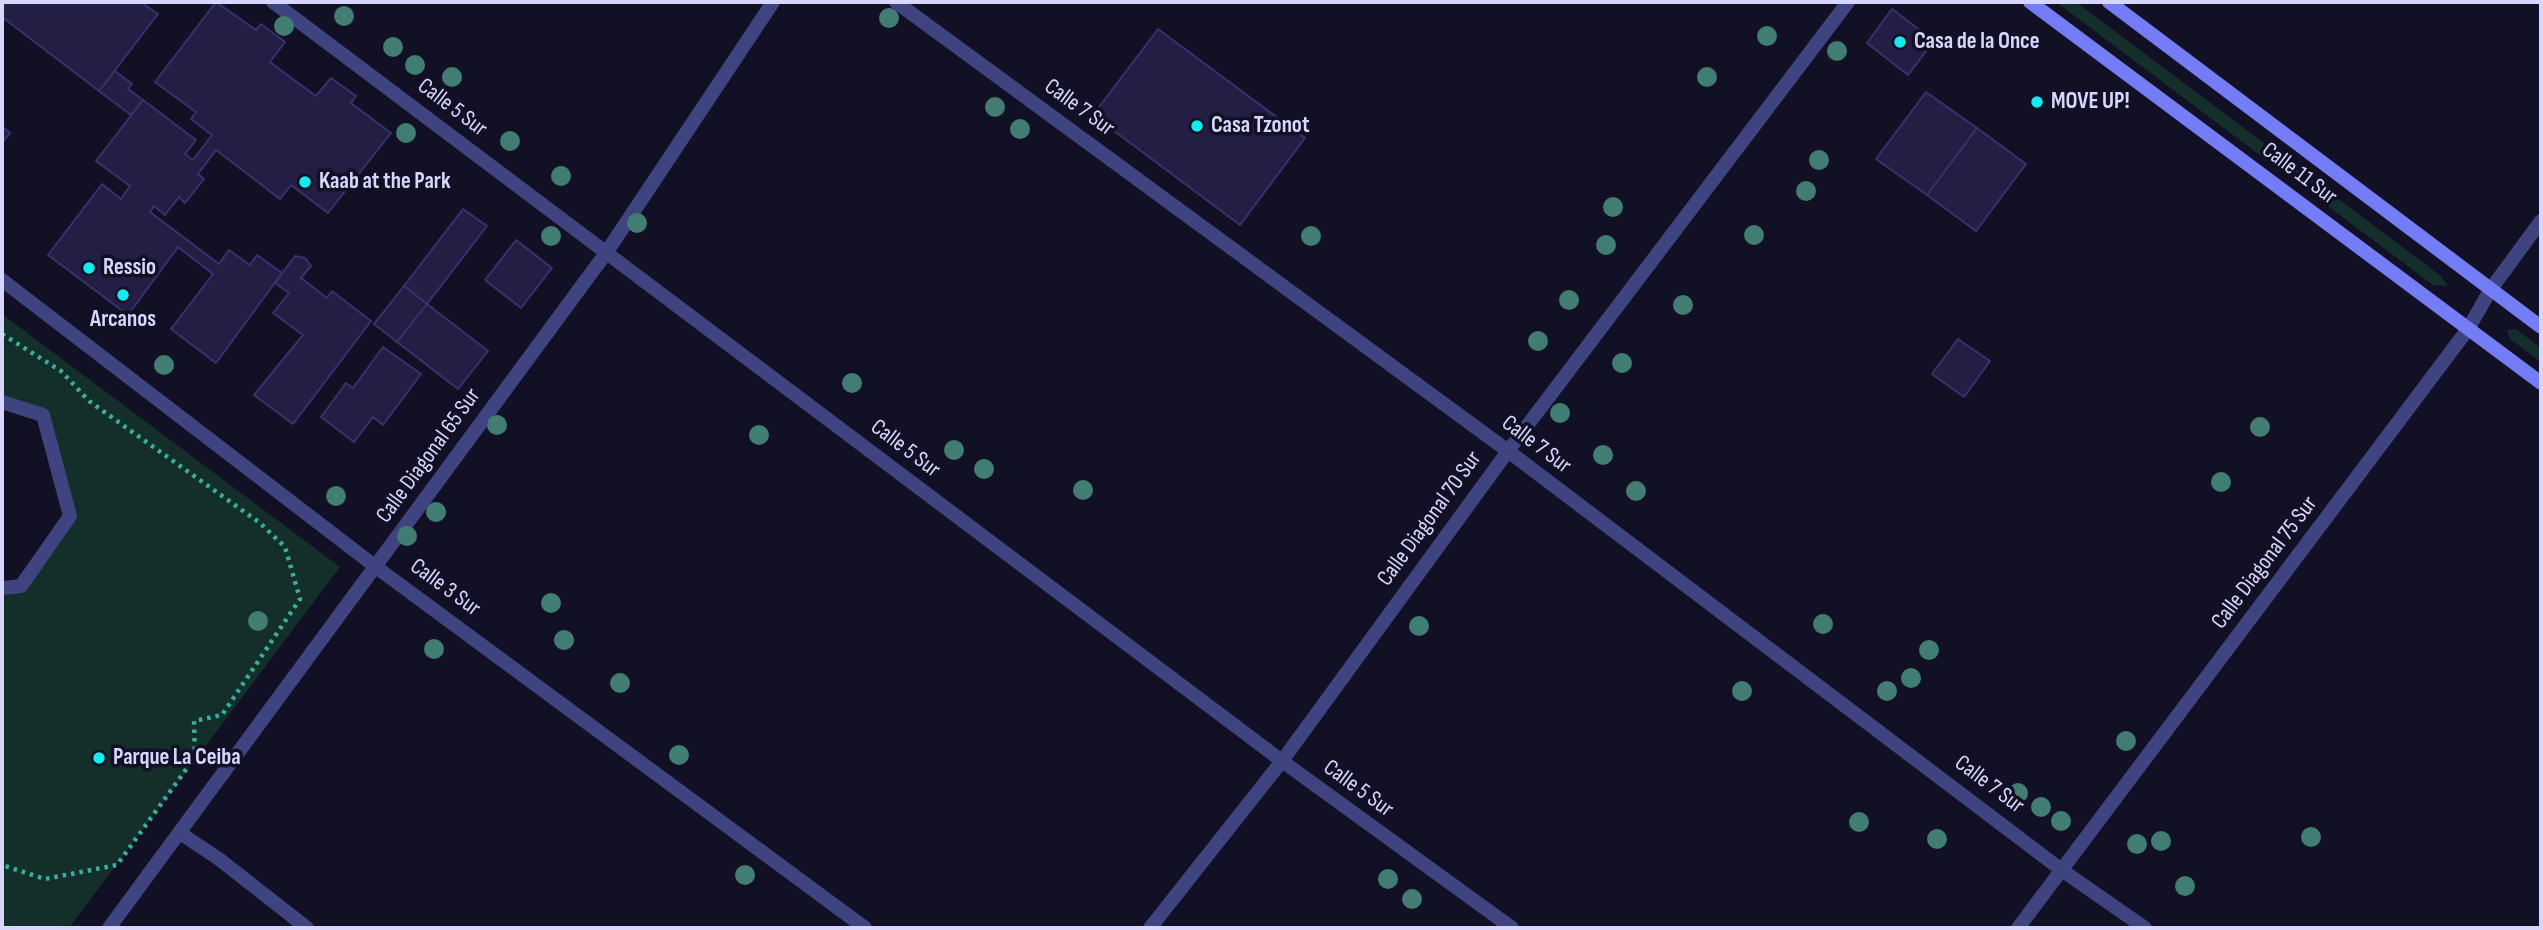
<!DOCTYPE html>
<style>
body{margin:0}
#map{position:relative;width:2543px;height:930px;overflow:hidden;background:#121024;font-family:"Sofia Sans Condensed",sans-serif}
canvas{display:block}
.frame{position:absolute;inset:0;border:4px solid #d7d6fc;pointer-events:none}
</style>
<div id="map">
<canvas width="2543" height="930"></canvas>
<div class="frame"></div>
</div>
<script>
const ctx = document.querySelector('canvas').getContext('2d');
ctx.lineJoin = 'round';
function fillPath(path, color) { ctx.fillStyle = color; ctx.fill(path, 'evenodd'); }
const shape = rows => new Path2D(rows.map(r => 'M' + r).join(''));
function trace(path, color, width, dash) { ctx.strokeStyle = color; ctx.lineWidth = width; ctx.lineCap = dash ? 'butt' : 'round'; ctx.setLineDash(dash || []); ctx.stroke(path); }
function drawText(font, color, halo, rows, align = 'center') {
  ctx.font = font + ' "Sofia Sans Condensed",sans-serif'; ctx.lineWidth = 7; ctx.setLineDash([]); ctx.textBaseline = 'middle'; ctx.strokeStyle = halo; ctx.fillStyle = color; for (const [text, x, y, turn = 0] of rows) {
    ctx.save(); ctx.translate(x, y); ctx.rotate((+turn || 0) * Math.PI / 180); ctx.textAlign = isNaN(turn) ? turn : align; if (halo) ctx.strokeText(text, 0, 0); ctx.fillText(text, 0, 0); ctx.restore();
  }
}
const green = shape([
 [2056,2,2076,2,2441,276,2448,286,2433,285],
 [2,314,340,567,69,928,2,928,2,588,21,586,70,516,43,415,2,402],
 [2516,329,2541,348,2541,362,2510,339,2507,330]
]);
const building = shape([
 [6,2,141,2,158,14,99,91,2,17,2,7,6,2],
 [216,2,256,30,261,24,285,42,270,62,294,80,316,96,331,78,356,96,351,103,391,133,328,213,291,185,280,199,216,150,198,174,204,179,185,203,179,197,165,215,154,206,150,212,219,264,229,250,250,265,257,255,282,273,216,363,171,329,213,274,178,247,128,315,48,255,102,184,121,199,130,186,96,161,143,100,196,140,185,154,193,160,212,135,191,119,196,112,155,82,216,2],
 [1892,9,1934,41,1908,75,1867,43,1892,9],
 [1158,29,1305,138,1240,225,1093,115,1158,29],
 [115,71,132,84,128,89,143,100,131,115,99,91,115,71],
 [1926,92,1977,128,1927,195,1876,159,1926,92],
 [2,126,10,133,2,143,2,126],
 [1977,128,2026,164,1976,231,1927,195,1977,128],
 [463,209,487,226,427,304,404,286,463,209],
 [516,240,552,268,521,308,485,280,516,240],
 [295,256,305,258,311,266,301,278,327,298,332,291,371,321,293,424,254,395,303,335,273,313,289,293,275,283,295,256],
 [404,286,427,304,397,342,374,324,404,286],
 [427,304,488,351,458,389,397,342,427,304],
 [1958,339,1990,361,1964,397,1932,374,1958,339],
 [383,347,421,374,383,425,373,417,354,442,321,417,346,383,353,388,383,347]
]);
const path = shape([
 [2,334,61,371,89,401,260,523,285,547,300,599,222,715,194,721,195,757,117,865,45,879,2,865]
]);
const pedestrian = shape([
 [2,402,43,415,70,516,21,586,2,588]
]);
const minor = shape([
 [273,2,1282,761,1512,928],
 [896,2,1508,451,2063,871,2145,928],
 [2,280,376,567,865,928],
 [180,833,219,859,307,928],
 [109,928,606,253,773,2],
 [1150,928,1282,761,1508,451,1848,2],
 [2018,928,2468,329,2491,289,2541,221]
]);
const secondary = shape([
 [2030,2,2541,383],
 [2109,2,2541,327]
]);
const trees = [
 [344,16],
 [889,18],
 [284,26],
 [1767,36],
 [393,47],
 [1837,51],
 [415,65],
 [452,77],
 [1707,77],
 [995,107],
 [1020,129],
 [406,133],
 [510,141],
 [1819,160],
 [561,176],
 [1806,191],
 [1613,207],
 [637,223],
 [1754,235],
 [551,236],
 [1311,236],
 [1606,245],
 [1569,300],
 [1683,305],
 [1538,341],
 [1622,363],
 [164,365],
 [852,383],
 [1560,413],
 [497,425],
 [2260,427],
 [759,435],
 [954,450],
 [1603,455],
 [984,469],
 [2221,482],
 [1083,490],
 [1636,491],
 [336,496],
 [436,512],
 [407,536],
 [551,603],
 [258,621],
 [1823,624],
 [1419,626],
 [564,640],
 [434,649],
 [1929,650],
 [1911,678],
 [620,683],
 [1742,691],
 [1887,691],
 [2126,741],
 [679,755],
 [2018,793],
 [2041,807],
 [2061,821],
 [1859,822],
 [2311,837],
 [1937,839],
 [2161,841],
 [2137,844],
 [745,875],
 [1388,879],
 [2185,886],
 [1412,899]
];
const markers = [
 [1900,42,7,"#11ecee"],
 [2037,102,7,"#11ecee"],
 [1197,126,7,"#11ecee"],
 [305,182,7,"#11ecee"],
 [89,268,7,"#11ecee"],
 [123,295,7,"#11ecee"],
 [99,758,7,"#11ecee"]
];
const poiNames = [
 ["Casa de la Once",1914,42],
 ["MOVE UP!",2051,102],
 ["Casa Tzonot",1211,126],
 ["Kaab at the Park",319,182],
 ["Ressio",103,268],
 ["Arcanos",123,320,"center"],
 ["Parque La Ceiba",113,758]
];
const streetNames = [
 ["Calle 5 Sur",452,108,37],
 ["Calle 7 Sur",1079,108,36],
 ["Calle 11 Sur",2299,174,37],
 ["Calle 7 Sur",1536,445,37],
 ["Calle 5 Sur",905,449,37],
 ["Calle Diagonal 65 Sur",429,456,-54],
 ["Calle Diagonal 70 Sur",1430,519,-54],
 ["Calle Diagonal 75 Sur",2265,563,-53],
 ["Calle 3 Sur",445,588,36],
 ["Calle 7 Sur",1989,785,37],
 ["Calle 5 Sur",1358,789,36]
];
fillPath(green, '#142e2a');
fillPath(building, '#221e44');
trace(building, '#38326e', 2);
trace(path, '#38af9c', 4.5, [3.5, 5]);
trace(pedestrian, '#3f4380', 14);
trace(minor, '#3f4380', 14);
trace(secondary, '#747df5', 14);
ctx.fillStyle = '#417d72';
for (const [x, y] of trees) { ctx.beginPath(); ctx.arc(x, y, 10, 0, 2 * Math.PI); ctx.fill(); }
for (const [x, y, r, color] of markers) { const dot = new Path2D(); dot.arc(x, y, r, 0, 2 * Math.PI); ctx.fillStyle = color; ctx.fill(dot); trace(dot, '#121024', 2.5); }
drawText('bold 23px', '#d7d6fc', '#121024', poiNames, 'left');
drawText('23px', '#d7d6fc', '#121024', streetNames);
</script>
